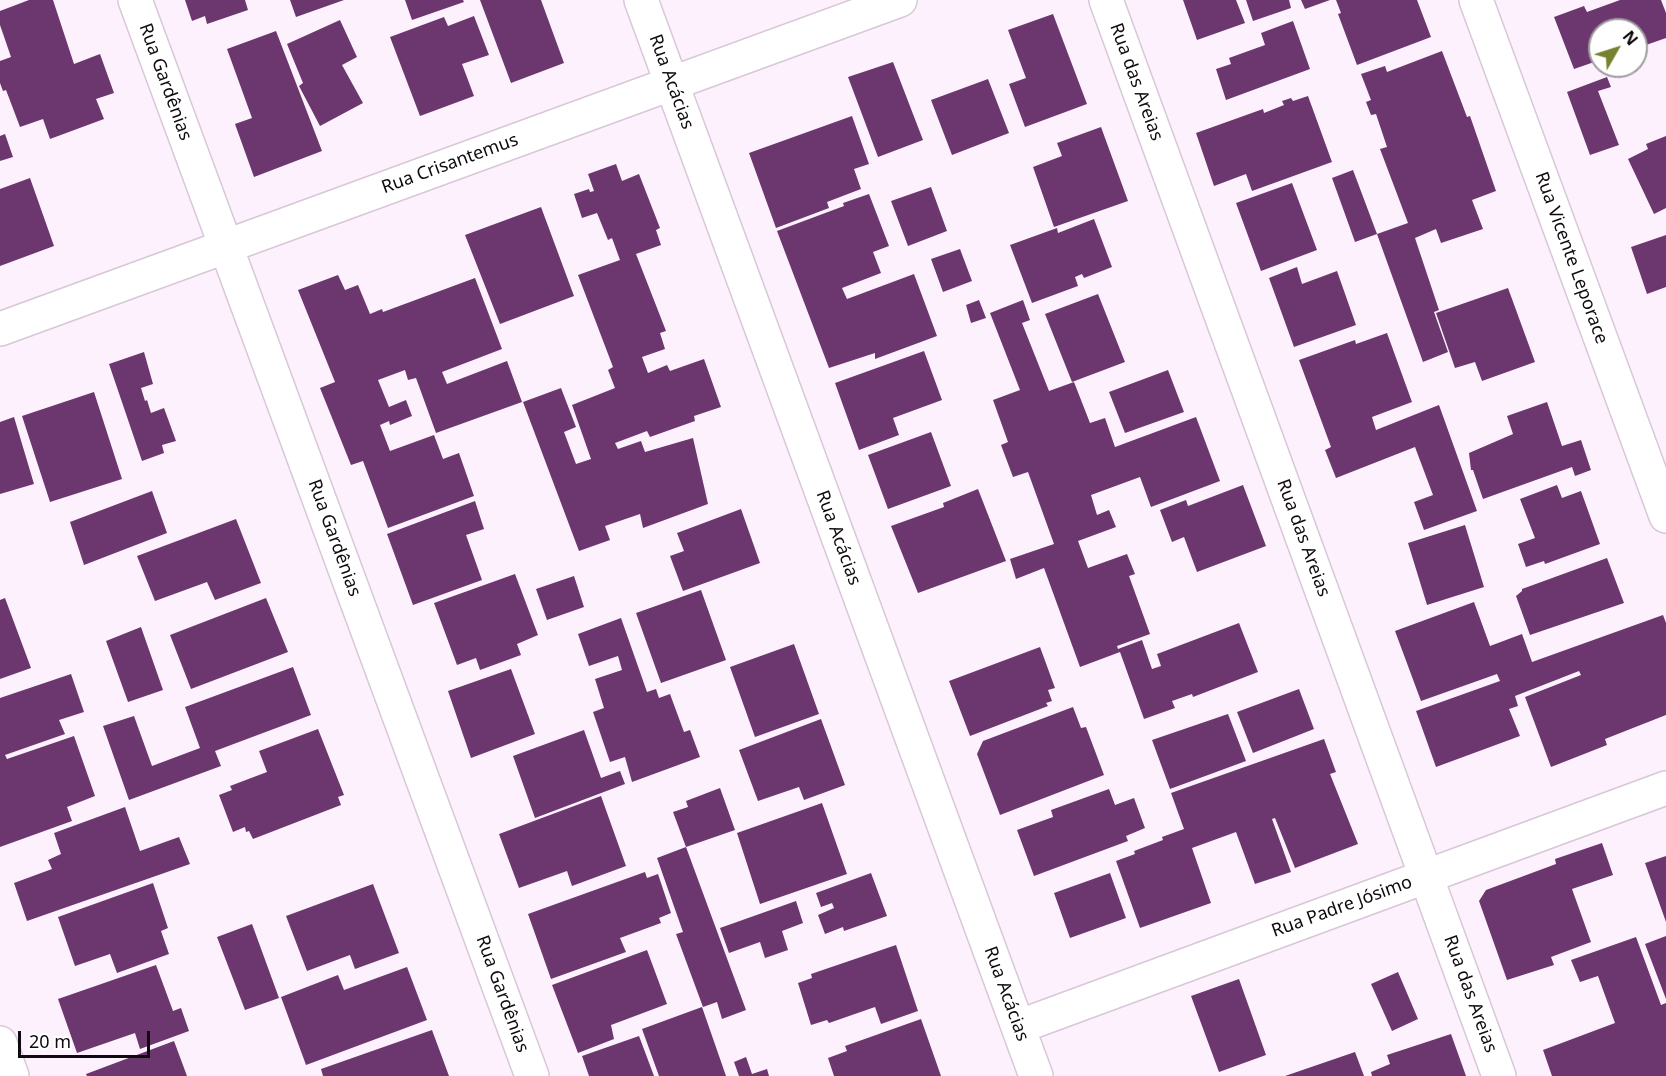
<!DOCTYPE html>
<meta charset="utf-8">
<style>
body{margin:0}
#map{position:relative;width:1666px;height:1076px;overflow:hidden;background:#fef1fe;font-family:"Noto Sans",sans-serif}
canvas{display:block}
.north{position:absolute;left:1588px;top:18px;width:60px;height:60px;box-sizing:border-box;background:#fff;border:2px solid #9f9d9f;border-radius:50%;rotate:51deg;font-size:16px;font-weight:700;line-height:24px;text-align:center;color:#0f0a0f}
.north::after{content:'';display:block;margin:auto;width:21px;height:27px;background:#78822e;clip-path:polygon(50% 0,100% 100%,50% 72%,0 100%)}
.scale{position:absolute;left:18px;top:1031px;width:132px;height:27px;box-sizing:border-box;border:3px solid #0f0a0f;border-top:0;padding-left:8px;font-size:18px;line-height:21px;white-space:nowrap;color:#0f0a0f;-webkit-text-stroke:4px #fff;paint-order:stroke}
</style>
<div id="map">
<canvas width="1666" height="1076"></canvas>
<div class="north">N</div>
<div class="scale">20 m</div>
</div>
<script>
const ctx = document.querySelector('canvas').getContext('2d');
ctx.lineJoin = 'round';
function fillPath(path, color) { ctx.fillStyle = color; ctx.fill(path, 'evenodd'); }
const shape = rows => new Path2D(rows.map(r => 'M' + r).join(''));
function trace(path, color, width, dash) { ctx.strokeStyle = color; ctx.lineWidth = width; ctx.lineCap = dash ? 'butt' : 'round'; ctx.setLineDash(dash || []); ctx.stroke(path); }
function drawText(font, color, halo, rows, align = 'center') {
  ctx.font = font + ' "Noto Sans",sans-serif'; ctx.lineWidth = 6; ctx.setLineDash([]); ctx.textBaseline = 'middle'; ctx.strokeStyle = halo; ctx.fillStyle = color; for (const [text, x, y, turn = 0] of rows) {
    ctx.save(); ctx.translate(x, y); ctx.rotate((+turn || 0) * Math.PI / 180); ctx.textAlign = isNaN(turn) ? turn : align; if (halo) ctx.strokeText(text, 0, 0); ctx.fillText(text, 0, 0); ctx.restore();
  }
}
const building = shape([
 [29,0,53,0,74,64,100,54,114,93,96,99,104,119,50,139,43,119,20,127,6,90,3,91,0,83,0,61,11,57,0,25,0,11],
 [185,0,245,0,248,10,207,24,205,16,192,21],
 [290,0,344,0,296,17],
 [405,0,463,0,464,2,412,20],
 [480,0,541,0,564,63,511,83],
 [1183,0,1236,0,1245,23,1197,40],
 [1246,0,1289,0,1291,8,1253,21],
 [1301,0,1330,0,1305,9],
 [1336,0,1417,0,1431,37,1357,65,1338,14,1341,13],
 [1620,0,1661,0,1666,13,1666,38,1646,45,1645,43,1636,46,1636,30,1600,30,1600,60,1574,69,1554,17,1584,6,1587,12],
 [1053,14,1087,104,1025,127,1009,84,1026,78,1008,30],
 [474,16,489,55,462,64,474,96,420,116,390,37,444,17,448,26],
 [340,20,357,57,342,65,363,103,320,126,299,86,303,83,287,44],
 [1293,21,1310,69,1226,100,1216,69,1231,64,1229,58,1265,45,1261,33],
 [276,31,322,151,254,177,235,124,252,118,227,49],
 [1442,51,1467,117,1470,116,1496,191,1472,200,1483,229,1441,243,1436,229,1415,238,1439,310,1434,312,1448,352,1423,362,1377,234,1408,223,1380,149,1387,147,1376,114,1371,115,1366,102,1371,100,1361,74,1385,66,1387,72],
 [893,62,923,140,878,157,848,77],
 [1607,77,1611,87,1598,91,1619,145,1590,155,1567,92],
 [988,79,1009,133,952,155,931,100],
 [1308,96,1332,162,1252,191,1246,174,1214,186,1196,133,1263,109,1264,113,1284,105,1282,101,1291,98,1293,101],
 [852,116,869,164,854,169,861,189,827,202,829,208,776,228,749,153],
 [1101,127,1128,201,1054,227,1033,167,1062,156,1057,143],
 [5,134,13,157,0,161,0,136],
 [1666,136,1666,208,1654,214,1628,159,1648,149,1646,144],
 [616,164,622,181,639,174,660,228,656,230,661,245,636,254,666,331,660,333,665,349,642,357,648,373,667,365,670,371,704,359,721,407,694,416,695,421,650,437,647,431,615,443,618,449,641,441,645,452,693,438,708,504,643,528,640,514,605,526,610,540,579,551,523,402,561,388,576,427,564,432,576,464,591,459,572,405,615,388,608,370,613,367,578,275,620,260,612,238,608,240,597,213,582,218,574,194,589,189,590,192,594,191,588,174],
 [1353,170,1377,234,1355,242,1332,178],
 [30,178,54,246,0,266,0,189],
 [1292,183,1317,250,1261,271,1236,203],
 [931,187,947,231,908,246,891,201],
 [869,194,889,246,873,252,881,273,842,288,847,299,914,274,937,336,875,359,875,353,829,368,777,231,844,206,843,203],
 [541,207,574,296,500,324,465,235],
 [1094,219,1112,267,1084,278,1082,274,1075,277,1078,286,1032,303,1010,245,1057,228,1058,233],
 [1666,235,1666,287,1647,294,1631,247],
 [960,249,972,281,943,292,931,259],
 [1297,267,1302,284,1337,271,1356,325,1294,347,1269,278],
 [338,275,345,290,358,285,370,314,382,309,383,312,475,278,502,349,442,372,447,384,507,361,522,402,436,433,416,378,408,380,405,370,378,380,389,407,406,400,412,416,390,425,389,421,380,425,390,451,434,435,443,459,459,453,474,496,388,528,363,461,351,465,320,388,335,382,298,290],
 [1508,288,1535,362,1482,381,1475,362,1455,368,1436,313],
 [1098,294,1125,362,1072,382,1045,314],
 [979,300,986,318,971,323,966,305],
 [1023,300,1030,320,1022,323,1049,391,1074,382,1090,423,1105,418,1115,447,1196,417,1220,481,1151,507,1140,477,1091,495,1097,515,1109,510,1116,527,1078,541,1088,568,1127,554,1135,574,1129,576,1150,634,1117,646,1118,649,1142,640,1152,669,1161,666,1157,654,1239,623,1258,672,1193,697,1192,694,1172,701,1175,708,1144,719,1120,652,1080,667,1044,568,1016,579,1010,559,1054,544,1028,472,1013,477,1001,445,1008,442,993,400,1020,390,990,313],
 [1387,333,1412,402,1372,417,1376,430,1439,405,1477,511,1424,530,1414,502,1433,495,1415,447,1336,478,1325,450,1331,447,1299,360,1355,340,1356,344],
 [924,351,942,400,893,418,899,435,859,450,835,383],
 [144,352,153,384,141,388,145,401,147,400,151,413,164,408,176,441,162,445,164,453,142,461,109,364],
 [1168,370,1184,412,1125,433,1109,392],
 [94,392,122,479,50,502,22,416],
 [1547,402,1562,446,1581,440,1591,470,1575,476,1572,467,1483,499,1473,470,1471,470,1469,453,1513,434,1507,416],
 [14,417,34,484,0,494,0,422],
 [931,432,951,486,888,509,868,455],
 [1243,485,1266,546,1197,572,1184,537,1172,542,1160,510,1186,500,1188,506],
 [1557,485,1562,498,1581,491,1600,544,1545,564,1544,561,1526,567,1518,544,1535,538,1520,499],
 [978,489,1006,561,918,593,891,526,944,507,943,503],
 [152,491,167,533,84,565,70,522],
 [475,501,484,529,466,535,482,580,413,605,387,534],
 [741,509,760,563,683,591,670,556,684,551,677,533],
 [236,519,261,583,215,600,207,582,155,601,137,556],
 [1465,525,1484,587,1427,605,1408,543],
 [1607,558,1624,603,1530,635,1516,596,1522,591,1522,589],
 [515,574,538,635,517,644,521,655,480,670,476,658,457,665,434,603],
 [574,576,584,607,547,620,536,589],
 [701,590,726,660,661,683,636,613],
 [5,598,31,668,0,679,0,600],
 [266,598,288,652,191,689,170,635],
 [1474,602,1490,646,1522,634,1532,662,1663,615,1666,623,1666,715,1605,739,1607,745,1551,767,1525,697,1581,675,1579,671,1515,696,1518,706,1509,709,1520,736,1436,767,1416,711,1500,681,1497,674,1421,701,1395,631],
 [621,618,647,692,656,689,659,698,670,694,684,732,690,730,700,757,632,782,625,757,610,762,593,712,604,708,595,679,622,670,618,656,589,666,578,634],
 [141,627,163,690,128,702,106,641],
 [794,644,819,714,755,737,730,667],
 [1040,647,1055,688,1048,690,1052,701,1046,703,1048,706,970,736,949,681],
 [293,667,311,715,215,751,221,766,129,800,103,726,134,716,152,766,200,748,185,707],
 [511,669,535,734,471,758,448,691],
 [71,674,84,712,59,720,65,734,5,755,7,759,74,736,95,796,67,807,72,821,0,847,0,698],
 [1299,689,1314,729,1253,753,1237,712],
 [1073,707,1081,728,1086,727,1104,775,1000,815,977,754,983,741],
 [1228,714,1246,761,1170,789,1152,740],
 [821,719,845,785,804,800,799,787,758,801,739,750],
 [318,729,344,795,338,797,341,805,253,839,249,831,246,832,245,827,233,832,219,795,232,790,230,786,267,772,259,751],
 [584,730,601,778,620,771,625,784,535,818,513,756],
 [1324,739,1336,772,1330,774,1358,844,1295,868,1275,818,1272,819,1291,872,1255,884,1236,832,1192,848,1211,903,1140,928,1116,861,1135,854,1134,851,1163,840,1162,837,1184,829,1171,793],
 [720,788,735,830,686,847,673,812,688,807,686,801],
 [1109,789,1115,805,1134,798,1145,828,1126,836,1128,841,1034,876,1017,830,1053,817,1051,810],
 [601,796,626,866,572,886,567,871,519,888,499,834],
 [822,803,847,874,760,904,737,833],
 [125,807,140,851,179,837,190,864,27,921,14,883,52,869,48,860,61,854,54,833],
 [1602,843,1613,875,1572,889,1591,942,1551,957,1554,965,1507,980,1479,901,1486,890,1556,864,1555,859],
 [686,847,746,1010,722,1019,717,1002,703,1007,676,934,683,932,657,858],
 [1666,856,1666,922,1645,863],
 [645,872,647,878,658,874,671,913,659,918,661,923,620,938,626,952,551,979,528,914],
 [871,873,887,916,844,931,843,927,825,934,818,915,834,908,832,903,821,907,816,893],
 [1110,873,1126,918,1070,938,1054,893],
 [153,883,168,928,161,931,169,954,117,973,110,954,75,966,58,917],
 [373,884,399,953,355,969,350,955,307,971,286,916],
 [796,901,803,923,782,931,788,950,765,958,760,942,729,953,720,928],
 [252,924,279,998,245,1010,217,937],
 [1666,936,1666,999,1645,944],
 [1636,937,1661,1005,1666,1003,1666,1076,1552,1076,1543,1050,1615,1023,1598,976,1580,982,1571,960],
 [896,945,918,1011,881,1024,875,1007,829,1023,827,1020,811,1025,798,983,812,978,811,974],
 [647,950,667,1004,611,1025,614,1039,578,1053,552,985],
 [156,965,173,1011,181,1008,189,1031,140,1049,135,1033,77,1053,58,999],
 [407,967,427,1020,306,1065,281,997,338,975,344,990],
 [1398,972,1418,1019,1392,1031,1371,984],
 [1239,979,1266,1055,1219,1072,1191,996],
 [702,1007,726,1076,659,1076,642,1029],
 [921,1019,941,1076,834,1076,828,1058,847,1051,845,1046],
 [432,1030,449,1076,323,1076,321,1069],
 [1451,1034,1466,1076,1372,1076,1371,1072,1390,1064,1387,1055],
 [639,1036,654,1076,589,1076,582,1056],
 [174,1041,187,1076,87,1076,86,1074],
 [1355,1052,1364,1076,1285,1076],
 [746,1057,752,1074,767,1069,769,1076,739,1076,734,1062]
]);
const street = shape([
 [135,0,532,1076],
 [641,0,1036,1076],
 [1106,0,1499,1076],
 [1476,0,1666,516],
 [0,329,900,0],
 [1018,1027,1666,788],
 [0,1043,12,1076]
]);
const streetNames = [
 ["Rua Gardênias",165,82,70],
 ["Rua Acácias",671,82,70],
 ["Rua das Areias",1136,82,70],
 ["Rua Crisantemus",450,164,-20],
 ["Rua Vicente Leporace",1571,258,70],
 ["Rua Gardênias",334,538,70],
 ["Rua Acácias",838,538,70],
 ["Rua das Areias",1303,538,70],
 ["Rua Padre Jósimo",1342,907,-20],
 ["Rua Gardênias",502,994,70],
 ["Rua Acácias",1006,994,70],
 ["Rua das Areias",1470,994,70]
];
fillPath(building, '#6c366f');
trace(street, '#d7c8d8', 36);
trace(street, '#fff', 33);
drawText('18px', '#0f0a0f', '#fff', streetNames);
</script>
